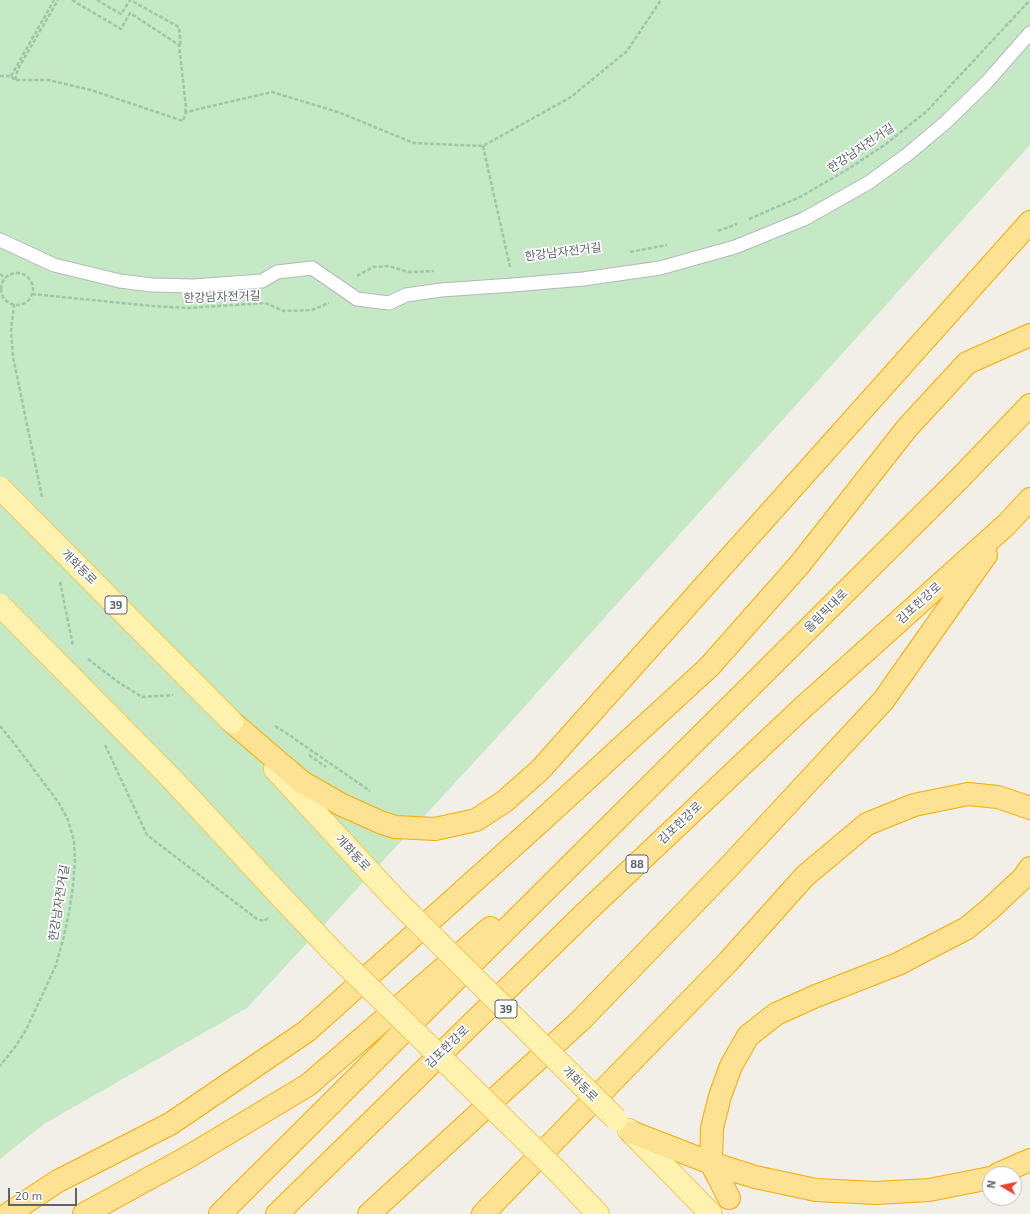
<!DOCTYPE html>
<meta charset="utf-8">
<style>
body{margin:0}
#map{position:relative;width:1030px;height:1214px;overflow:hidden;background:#f1efe8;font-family:"Exo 2",sans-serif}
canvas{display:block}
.north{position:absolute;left:982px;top:1166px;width:40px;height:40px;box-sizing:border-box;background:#fff;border:1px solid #bfc1c3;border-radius:50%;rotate:279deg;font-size:11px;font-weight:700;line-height:16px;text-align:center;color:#5f6368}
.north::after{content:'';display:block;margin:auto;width:14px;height:18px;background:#ea4335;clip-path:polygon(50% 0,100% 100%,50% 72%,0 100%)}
.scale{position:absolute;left:8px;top:1188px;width:69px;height:18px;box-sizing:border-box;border:2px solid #5f6368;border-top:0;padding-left:5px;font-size:12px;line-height:14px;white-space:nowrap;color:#5f6368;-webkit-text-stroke:3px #fff;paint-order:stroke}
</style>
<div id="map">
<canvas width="1030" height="1214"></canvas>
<div class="north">N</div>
<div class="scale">20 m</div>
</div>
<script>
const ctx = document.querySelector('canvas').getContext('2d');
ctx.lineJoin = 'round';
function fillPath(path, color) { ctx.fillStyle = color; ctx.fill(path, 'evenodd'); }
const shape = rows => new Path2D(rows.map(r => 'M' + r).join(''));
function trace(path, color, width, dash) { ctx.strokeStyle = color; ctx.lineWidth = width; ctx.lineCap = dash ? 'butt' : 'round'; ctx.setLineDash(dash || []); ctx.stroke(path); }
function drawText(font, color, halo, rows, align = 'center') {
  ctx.font = font + ' "Exo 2","Noto Sans KR",sans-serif'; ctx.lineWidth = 3.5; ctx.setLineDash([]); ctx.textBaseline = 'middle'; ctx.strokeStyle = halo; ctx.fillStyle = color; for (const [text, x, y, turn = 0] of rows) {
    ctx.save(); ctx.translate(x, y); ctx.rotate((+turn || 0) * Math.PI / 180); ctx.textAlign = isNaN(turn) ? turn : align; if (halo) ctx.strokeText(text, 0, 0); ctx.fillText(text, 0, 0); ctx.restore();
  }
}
const green = shape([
 [0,0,1030,0,1030,145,489,746,247,1008,44,1124,0,1159]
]);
const path = shape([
 [72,0,121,29,130,13,179,45,186,107,185,113],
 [97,0,121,14,130,0,179,27,181,46],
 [0,76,11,76,15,80,48,80,91,90,183,121,186,112,272,92,338,112,414,143,483,146,571,97,627,51,661,0],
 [11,76,54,0],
 [15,80,18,69,58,0],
 [483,146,510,267],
 [749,219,800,197,845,171,886,144,927,111,1030,0],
 [718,231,737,224],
 [630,252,667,245],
 '1 289a16 16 0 1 1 32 0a16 16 0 1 1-32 0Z',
 [0,274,5,278],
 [357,276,373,267,389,266,408,272,434,271],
 [32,294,152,306,188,308,265,303,284,311,312,310,329,303],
 [14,304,11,331,13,357,42,497],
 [60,582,73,646],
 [88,659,118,682,142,697,173,695],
 [0,726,17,747,59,803,68,820,74,841,75,860,73,886,69,913,63,940,56,965,26,1030,15,1047,0,1066],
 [275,726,286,733,370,791],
 [105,745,147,835,257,919,264,921,269,917],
 [309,755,326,767]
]);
const lane = shape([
 [0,240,54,265,120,281,152,285,193,286,262,281,277,272,312,268,357,299,389,303,406,295,441,290,513,285,583,279,660,268,735,247,804,219,868,183,908,154,946,122,986,83,1030,33]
]);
const primary = shape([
 [275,769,395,899],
 [173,780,286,902,336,955],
 [629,1130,711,1214],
 [556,1170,598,1214]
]);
const highway = shape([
 [232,722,302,782,342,805,380,822,395,827,435,829,476,820,505,801,540,770,1030,222],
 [631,1132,711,1163,755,1177,816,1190,876,1193,929,1190,990,1178],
 [998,1174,1030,1160],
 [729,1198,711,1163,712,1128,720,1096,731,1066,748,1036,776,1014,816,996,898,964,967,928,990,909,1024,877,1030,868],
 [8,1214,58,1181,170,1124,307,1031,540,822,709,667,800,564,907,428,967,363,1030,335],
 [84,1214,188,1157,308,1085,490,928],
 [220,1214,960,478,1030,405],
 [277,1214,584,914,799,711,1007,524,1030,499],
 [369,1214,581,1020,727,869,883,701,986,555],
 [483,1214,728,962,805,876,867,824,914,805,968,794,998,797,1030,808]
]);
const primaryBridge = shape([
 [0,488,232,722],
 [0,605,173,780],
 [395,899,616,1119],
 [336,955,556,1170]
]);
const shields = [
 [116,605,22],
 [637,864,22],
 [506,1009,22]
];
const shieldNames = [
 ["39",116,605],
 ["88",637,864],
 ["39",506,1009]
];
const streetNames = [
 ["한강남자전거길",861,148,-34],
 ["한강남자전거길",563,252,-7],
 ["한강남자전거길",222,297,-2],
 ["개화동로",79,567,45],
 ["김포한강로",919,603,-42],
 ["올림픽대로",826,611,-45],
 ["김포한강로",680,823,-43],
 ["개화동로",353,853,47],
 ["한강남자전거길",59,903,-81],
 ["김포한강로",447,1047,-44],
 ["개화동로",580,1084,45]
];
fillPath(green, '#c5e8c5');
trace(lane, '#b5b8bc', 15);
trace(primary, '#f2c960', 24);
trace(highway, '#f9ab00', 24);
trace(path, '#9cc7a9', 2.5, [4, 2]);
trace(lane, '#fff', 13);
trace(primary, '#fff2af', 22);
trace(highway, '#fde293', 22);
trace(primaryBridge, '#f2c960', 24, []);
trace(primaryBridge, '#fff2af', 22);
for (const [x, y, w] of shields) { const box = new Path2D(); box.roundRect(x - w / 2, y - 9, w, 18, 3); ctx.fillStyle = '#fff'; ctx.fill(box); trace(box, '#5f6368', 1); }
drawText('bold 11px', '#5f6368', null, shieldNames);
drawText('12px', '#5f6368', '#fff', streetNames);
</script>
